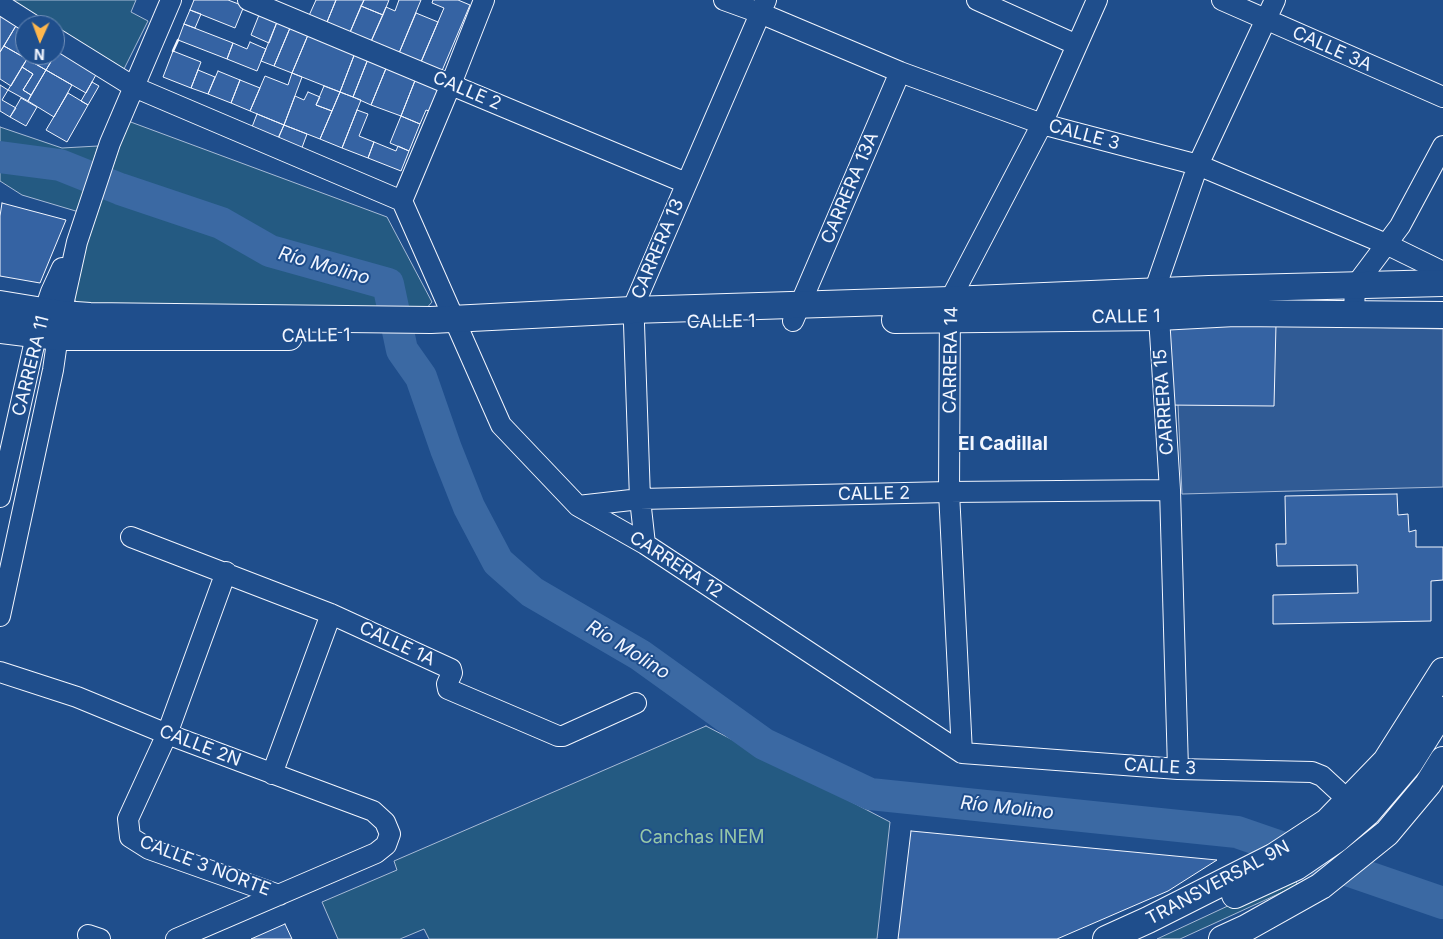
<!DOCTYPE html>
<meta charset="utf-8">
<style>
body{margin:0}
#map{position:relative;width:1443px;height:939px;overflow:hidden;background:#1f4e8c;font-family:Inter,sans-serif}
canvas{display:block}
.north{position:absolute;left:15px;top:15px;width:50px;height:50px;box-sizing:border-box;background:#1f4e8c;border:1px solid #7391ba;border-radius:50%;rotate:182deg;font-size:14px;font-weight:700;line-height:20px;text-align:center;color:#f2f6ff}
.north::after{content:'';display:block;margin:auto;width:18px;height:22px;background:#ffb74d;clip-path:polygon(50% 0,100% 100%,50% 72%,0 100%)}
</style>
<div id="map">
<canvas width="1443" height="939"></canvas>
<div class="north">N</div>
</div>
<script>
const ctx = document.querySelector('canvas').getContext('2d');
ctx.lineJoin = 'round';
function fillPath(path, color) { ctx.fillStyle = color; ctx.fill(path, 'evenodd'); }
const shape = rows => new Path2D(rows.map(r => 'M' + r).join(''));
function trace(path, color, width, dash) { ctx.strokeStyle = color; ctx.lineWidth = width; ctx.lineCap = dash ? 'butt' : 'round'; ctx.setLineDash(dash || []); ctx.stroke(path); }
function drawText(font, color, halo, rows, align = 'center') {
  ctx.font = font + ' Inter,sans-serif'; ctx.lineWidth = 4; ctx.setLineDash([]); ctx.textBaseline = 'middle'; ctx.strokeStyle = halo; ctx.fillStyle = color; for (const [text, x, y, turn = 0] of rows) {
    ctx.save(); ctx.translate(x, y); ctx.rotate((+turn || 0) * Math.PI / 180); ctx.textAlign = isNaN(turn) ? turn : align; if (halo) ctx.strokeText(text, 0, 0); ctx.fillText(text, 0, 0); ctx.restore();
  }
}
const green = shape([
 [15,0,136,0,131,12,148,21,124,69,55,27,55,25,52,25,14,2,15,0],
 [128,121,387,217,432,302,425,310,83,311,74,299,72,288,128,121],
 [0,127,62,148,98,146,79,212,22,195,0,181,0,127],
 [706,726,890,822,877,939,429,939,424,929,400,939,338,939,322,902,397,870,394,861,706,726],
 [1292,876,1298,885,1180,939,1157,939,1292,876]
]);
const parking = shape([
 [1276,325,1443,329,1443,487,1182,494,1178,405,1276,325]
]);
const river = shape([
 [0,157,60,165,120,189,221,223,270,251,388,284,402,350,421,377,446,449,469,507,498,562,532,592,640,655,764,744,870,794,1237,832,1443,903]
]);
const building = shape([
 [194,0,228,0,244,6,235,28,190,10,194,0],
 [316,0,336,0,325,27,307,20,316,0],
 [336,0,364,0,348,37,325,27,336,0],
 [364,0,389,0,383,15,361,6,364,0],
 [399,0,421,0,397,58,369,46,386,7,395,11,399,0],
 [433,0,458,0,470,5,441,73,420,64,444,8,432,3,433,0],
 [361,6,383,15,369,46,348,37,361,6],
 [190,10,201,14,195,28,184,24,190,10],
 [416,13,438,22,419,67,397,58,416,13],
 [0,14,17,24,0,52,0,14],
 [259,15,277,22,269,43,251,35,259,15],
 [277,22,290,28,274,66,261,61,277,22],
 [17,24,25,29,25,55,55,55,46,70,4,46,17,24],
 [184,24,233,43,227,59,178,40,184,24],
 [290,28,308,35,292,73,274,66,290,28],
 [308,35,355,53,340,92,292,73,308,35],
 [250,42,266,49,257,71,227,59,233,43,247,49,250,42],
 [4,46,27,59,11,86,0,79,0,52,4,46],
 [59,48,98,71,86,93,46,70,59,48],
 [173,51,201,62,191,88,163,77,173,51],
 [355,53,368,59,353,97,340,92,355,53],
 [27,59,46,70,31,95,23,90,33,74,22,67,27,59],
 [368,59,387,66,371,105,353,97,368,59],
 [387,66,416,78,401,116,371,105,387,66],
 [22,67,33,74,23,90,31,95,28,101,8,90,22,67],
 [46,70,72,85,54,117,28,101,46,70],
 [198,70,215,77,208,94,191,88,198,70],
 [218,71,240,80,231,103,208,94,218,71],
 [292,73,302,77,284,125,250,111,265,76,288,85,292,73],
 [416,78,439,87,429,111,426,110,420,124,401,116,416,78],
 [240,80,260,88,250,111,231,103,240,80],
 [92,82,99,86,88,105,81,101,92,82],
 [0,85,8,90,2,100,16,108,10,117,0,111,0,85],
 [324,86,340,92,332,111,316,105,324,86],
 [308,92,320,97,316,105,332,111,320,139,284,125,295,96,304,100,308,92],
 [340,92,361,100,342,148,320,139,340,92],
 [68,93,88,105,67,142,46,130,68,93],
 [21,98,37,107,26,126,10,117,21,98],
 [357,110,368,114,359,136,374,142,368,158,342,148,357,110],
 [257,114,284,125,278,138,252,127,257,114],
 [401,116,420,124,409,151,390,143,401,116],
 [284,125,307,134,300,153,276,144,284,125],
 [374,142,396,151,398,146,409,151,401,171,368,158,374,142],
 [2,203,66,220,40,283,0,276,0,216,2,203],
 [1276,325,1274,406,1167,405,1165,328,1276,325],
 [1397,494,1398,515,1408,514,1409,532,1416,530,1416,547,1443,547,1443,580,1431,581,1431,621,1273,624,1273,595,1358,593,1357,565,1277,566,1276,544,1286,544,1285,496,1397,494],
 [911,831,1217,860,1168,891,1057,939,898,939,911,831],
 [285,924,292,939,251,939,285,924]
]);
const minor = shape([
 [248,0,686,183],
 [724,0,760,13,900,72,1042,124,1198,165,1386,244,1443,272],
 [977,0,1077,45],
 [1222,0,1443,97],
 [0,4,33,25],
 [55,38,134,87,402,201,501,425,578,506,645,544,962,753,1178,769,1312,772,1322,776,1348,800],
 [402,201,451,84,484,0],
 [1354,313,1355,286,1400,226,1443,146],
 [793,321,900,72],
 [0,497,36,336,51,292,62,268],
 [578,506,640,499,949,492,1170,490],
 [131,537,331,614,451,669,452,673,447,684,448,689,558,736,563,736,636,703],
 [645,544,640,499,634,324,632,310,766,0],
 [226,572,167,734,128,819,130,837,149,849,279,895],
 [0,616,53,370,61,314,77,242,110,143,171,0],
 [0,672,77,697,167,734,373,811,385,822,390,834,386,845,376,853,176,939],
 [962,753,949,492,950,300,1042,124,1097,0],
 [1178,769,1170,490,1159,317,1154,292,1198,165,1275,0],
 [272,774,331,614],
 [88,935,100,939]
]);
const major = shape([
 [0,304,61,314,90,316,431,320,632,310,950,300,1209,289,1443,283],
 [895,320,1159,317,1235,313,1443,315],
 [0,330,58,337,289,337],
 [1235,895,1296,867,1337,839,1367,813,1409,764,1443,710],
 [1106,939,1148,920,1275,856,1327,822,1386,761,1443,671],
 [1222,939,1246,928,1321,886,1387,833,1428,784,1443,760]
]);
const wall = shape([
 [173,51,178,40]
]);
const streetNames = [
 ["CALLE 3A",1332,49,24],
 ["CALLE 2",467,91,23],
 ["CALLE 3",1084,135,15],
 ["CARRERA 13A",850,188,-67],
 ["CARRERA 13",658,249,-67],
 ["CALLE 1",1126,317,-1],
 ["CALLE 1",721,322,-1],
 ["CALLE 1",316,336,-1],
 ["CARRERA 14",951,360,-89],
 ["CARRERA 11",31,366,-76],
 ["CARRERA 15",1164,402,-94],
 ["CALLE 2",874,494,-1],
 ["CARRERA 12",676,565,33],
 ["CALLE 1A",397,644,25],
 ["CALLE 2N",200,746,21],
 ["CALLE 3",1160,767,3],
 ["CALLE 3 NORTE",205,866,21],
 ["TRANSVERSAL 9N",1218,883,-28]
];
const parkNames = [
 ["Canchas INEM",702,838]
];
const waterNames = [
 ["Río Molino",324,266,16],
 ["Río Molino",628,650,32],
 ["Río Molino",1007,808,6]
];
const neighbourhoodNames = [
 ["El Cadillal",1003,444]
];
fillPath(green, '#245a82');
trace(green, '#a8bbd7', 1);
fillPath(parking, '#305b95');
trace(parking, '#a8bbd7', 1);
trace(river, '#3b69a3', 32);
fillPath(building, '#3563a3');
trace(building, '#f2f6ff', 1);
trace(minor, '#f2f6ff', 22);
trace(major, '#f2f6ff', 28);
trace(minor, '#1f4e8c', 20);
trace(major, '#1f4e8c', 26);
trace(wall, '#f2f6ff', 2.5);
drawText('18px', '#f2f6ff', '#1f4e8c', streetNames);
drawText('18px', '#97c8a6', '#1f4e8c', parkNames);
drawText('italic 19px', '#f2f6ff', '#1f4e8c', waterNames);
drawText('bold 19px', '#f2f6ff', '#1f4e8c', neighbourhoodNames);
</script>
